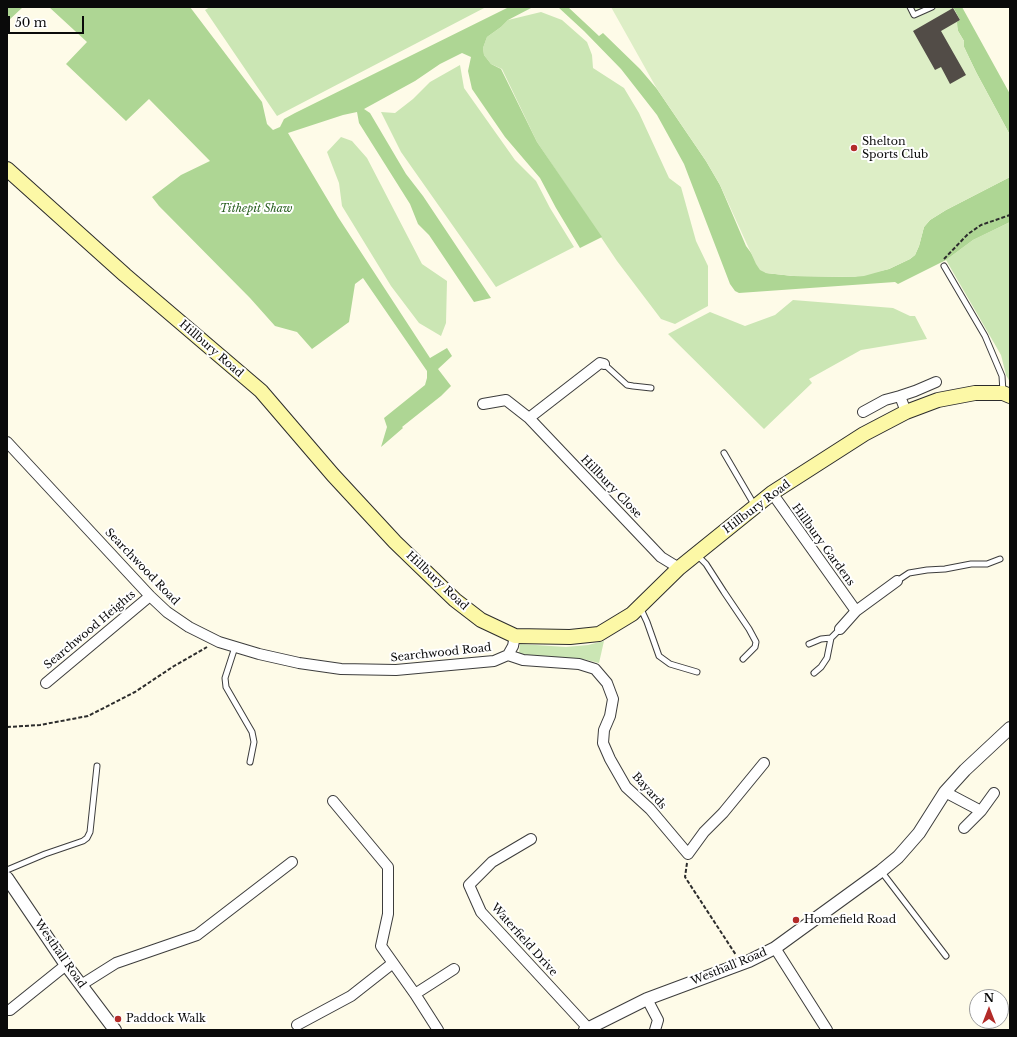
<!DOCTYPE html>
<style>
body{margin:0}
#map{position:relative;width:1017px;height:1037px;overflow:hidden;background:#fefbe8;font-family:"Libre Baskerville",serif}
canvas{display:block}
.frame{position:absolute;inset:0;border:8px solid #0a0a0a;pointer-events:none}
.north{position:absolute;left:969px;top:989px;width:40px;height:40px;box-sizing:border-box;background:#fff;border:1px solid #9d9d9d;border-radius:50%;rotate:0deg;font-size:11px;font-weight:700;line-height:16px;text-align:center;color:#0a0a0a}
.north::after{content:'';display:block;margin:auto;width:14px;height:18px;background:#b32b29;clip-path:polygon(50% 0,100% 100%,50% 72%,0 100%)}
.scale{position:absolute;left:8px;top:16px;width:76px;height:18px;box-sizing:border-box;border:2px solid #0a0a0a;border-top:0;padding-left:5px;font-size:12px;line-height:14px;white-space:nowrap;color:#0a0a0a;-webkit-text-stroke:3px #fff;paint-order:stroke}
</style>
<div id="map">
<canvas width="1017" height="1037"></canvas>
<div class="frame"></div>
<div class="north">N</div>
<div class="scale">50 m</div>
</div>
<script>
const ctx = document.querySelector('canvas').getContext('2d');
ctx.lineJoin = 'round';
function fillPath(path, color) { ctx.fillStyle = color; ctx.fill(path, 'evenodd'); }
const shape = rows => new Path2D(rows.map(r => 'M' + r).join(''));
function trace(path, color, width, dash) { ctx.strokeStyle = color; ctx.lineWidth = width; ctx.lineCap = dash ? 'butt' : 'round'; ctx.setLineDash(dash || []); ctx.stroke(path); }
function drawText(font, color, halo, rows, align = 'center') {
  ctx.font = font + ' "Libre Baskerville",serif'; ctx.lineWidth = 4; ctx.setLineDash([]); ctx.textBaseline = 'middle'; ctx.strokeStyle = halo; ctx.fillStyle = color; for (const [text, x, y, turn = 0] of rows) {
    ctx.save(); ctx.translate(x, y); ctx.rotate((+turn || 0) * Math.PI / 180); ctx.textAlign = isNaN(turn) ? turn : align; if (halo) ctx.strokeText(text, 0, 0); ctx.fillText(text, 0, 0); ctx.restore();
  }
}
const green = shape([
 [210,7,486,7,277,116,205,10],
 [541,12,562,20,587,42,592,55,593,68,624,88,639,113,669,178,681,187,696,241,708,266,708,306,675,324,661,319,617,261,537,142,502,69,491,64,484,55,483,48,487,37,501,27,508,20],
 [460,65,464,88,515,160,536,181,550,208,574,247,496,287,401,152,381,112,395,113,413,99,430,82],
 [341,137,352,141,367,158,422,264,447,281,446,323,441,336,419,323,391,286,342,206,339,183,327,152],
 [1010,222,1010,386,1010,382,1006,375,1001,355,946,260,973,240],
 [793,300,893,308,910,316,915,316,927,339,861,350,809,379,812,383,764,429,668,334,710,312,745,326,775,315],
 [604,641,599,663,583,659,524,655,519,653,520,644,566,647,588,645]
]);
const forest = shape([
 [7,7,23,7,8,21,7,20],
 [49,7,190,7,262,102,267,124,273,130,280,127,284,119,295,113,509,7,533,7,508,20,501,27,487,37,483,48,484,55,491,64,501,69,537,142,602,237,580,248,556,208,540,178,505,137,472,89,468,71,471,57,462,53,440,64,415,81,364,109,370,113,406,174,423,196,491,298,474,302,429,235,418,224,410,204,359,123,357,112,343,115,288,133,338,217,430,358,447,348,452,356,438,369,451,386,441,396,402,427,403,428,381,447,387,427,384,418,425,385,427,378,427,371,363,278,355,284,349,322,312,349,297,332,275,326,250,298,159,206,152,197,181,175,210,161,149,99,126,121,66,64,87,42],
 [558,7,568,7,599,36,603,33,640,69,657,89,706,161,720,185,746,246,766,273,793,276,853,277,889,269,910,259,915,255,919,246,924,227,930,220,946,210,1010,177,1010,222,973,240,946,260,898,284,895,282,739,293,735,291,730,284,684,164,657,115,621,69,584,31],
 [953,7,962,7,1010,94,1010,135,976,72,964,47,964,41,958,31,956,22,960,20]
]);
const pitch = shape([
 [611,7,953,7,960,20,957,22,958,31,964,41,964,47,976,72,1010,135,1010,177,946,210,930,220,924,227,919,246,915,255,910,259,889,269,864,276,853,277,793,276,766,273,760,270,756,264,720,185,706,161,657,89]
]);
const building = shape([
 [953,8,960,20,941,31,966,75,950,84,941,67,935,70,913,31]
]);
const path = shape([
 [944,259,968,234,981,225,1010,215],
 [7,727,40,725,88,716,135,692,174,666,207,647],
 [687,863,685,877,736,955]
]);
const service = shape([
 [910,7,914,15,932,7],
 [944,266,985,336,1002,376,1003,392],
 [604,364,627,385,633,386,651,388],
 [724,453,755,506],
 [697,555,706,564,724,592,749,629,756,642,755,647,743,659],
 [897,581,909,573,927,570,945,569,971,564,987,564,1000,559],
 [640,607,647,622,659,656,670,664,697,672],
 [809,644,821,639,831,638,840,629],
 [235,647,225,678,226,687,252,732,254,742,250,762],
 [814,673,821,667,827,658,831,638],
 [7,870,45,854,83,841,87,838,90,832,97,766],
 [881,871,946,956]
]);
const minor = shape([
 [900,396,915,391,936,382],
 [483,404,506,400,529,418,661,557,679,568],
 [863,412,885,400,900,396,906,412],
 [529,418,600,363,604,364],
 [7,442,150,596,167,612,189,627,219,642,259,654,299,663,341,669,396,670,494,661,508,655,513,646,515,636],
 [772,493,856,611],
 [840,629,856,611,897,581],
 [508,655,523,660,579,664,595,669,607,683,613,699,610,716,604,730,603,743,610,759,626,787,650,809,688,854,704,832,723,813,764,763],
 [46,683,150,596],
 [945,792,981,811,964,828],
 [333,801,388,867,388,914,381,946,415,994,438,1030],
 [981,811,994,793],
 [531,839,492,862,469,885,481,912,588,1028],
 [775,948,827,1030],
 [81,985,116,963,197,935,292,862],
 [415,994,454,969],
 [647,999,658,1020,655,1030],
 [7,1010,10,1010,66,965],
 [297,1025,351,996,393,963]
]);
const tertiary = shape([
 [7,878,66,965,115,1030],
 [585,1030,647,999,749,961,775,948,881,871,898,857,919,833,945,792,965,770,1010,728]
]);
const secondary = shape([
 [7,169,125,275,261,391,333,475,395,542,455,600,481,620,515,636,570,637,599,634,632,614,679,568,772,493,864,434,906,412,938,400,975,393,1003,393,1010,396]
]);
const markers = [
 [854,148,4,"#b32b29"],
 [796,920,4,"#b32b29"],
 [118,1019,4,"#b32b29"]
];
const poiNames = [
 ["Shelton",862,142],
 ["Sports Club",862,155],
 ["Homefield Road",804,920],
 ["Paddock Walk",126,1019]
];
const parkNames = [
 ["Tithepit Shaw",256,209]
];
const streetNames = [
 ["Hillbury Road",211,349,41],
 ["Hillbury Close",611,487,46],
 ["Hillbury Road",757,507,-37],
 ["Hillbury Gardens",823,545,54],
 ["Searchwood Road",142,567,46],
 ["Hillbury Road",437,581,43],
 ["Searchwood Heights",90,630,-40],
 ["Searchwood Road",441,653,-6],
 ["Bayards",649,791,48],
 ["Waterfield Drive",524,940,48],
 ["Westhall Road",60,954,55],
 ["Westhall Road",729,967,-22]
];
fillPath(green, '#cbe6b4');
fillPath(forest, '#aed694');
fillPath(pitch, '#ddeec6');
fillPath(building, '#524c47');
trace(service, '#3d3d3d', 7);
trace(minor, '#3d3d3d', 12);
trace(tertiary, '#3d3d3d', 14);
trace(secondary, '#2c2c2c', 16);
trace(path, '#2c2c2c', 2, [4, 2]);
trace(service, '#fff', 5);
trace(minor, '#fff', 10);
trace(tertiary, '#fff', 12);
trace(secondary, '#fcf8a6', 14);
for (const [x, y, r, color] of markers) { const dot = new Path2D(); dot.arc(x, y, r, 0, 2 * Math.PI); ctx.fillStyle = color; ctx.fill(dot); trace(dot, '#fff', 1.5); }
drawText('11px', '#0a0a0a', '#fff', poiNames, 'left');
drawText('italic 11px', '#275e1e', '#fff', parkNames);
drawText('11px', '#0a0a0a', '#fff', streetNames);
</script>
